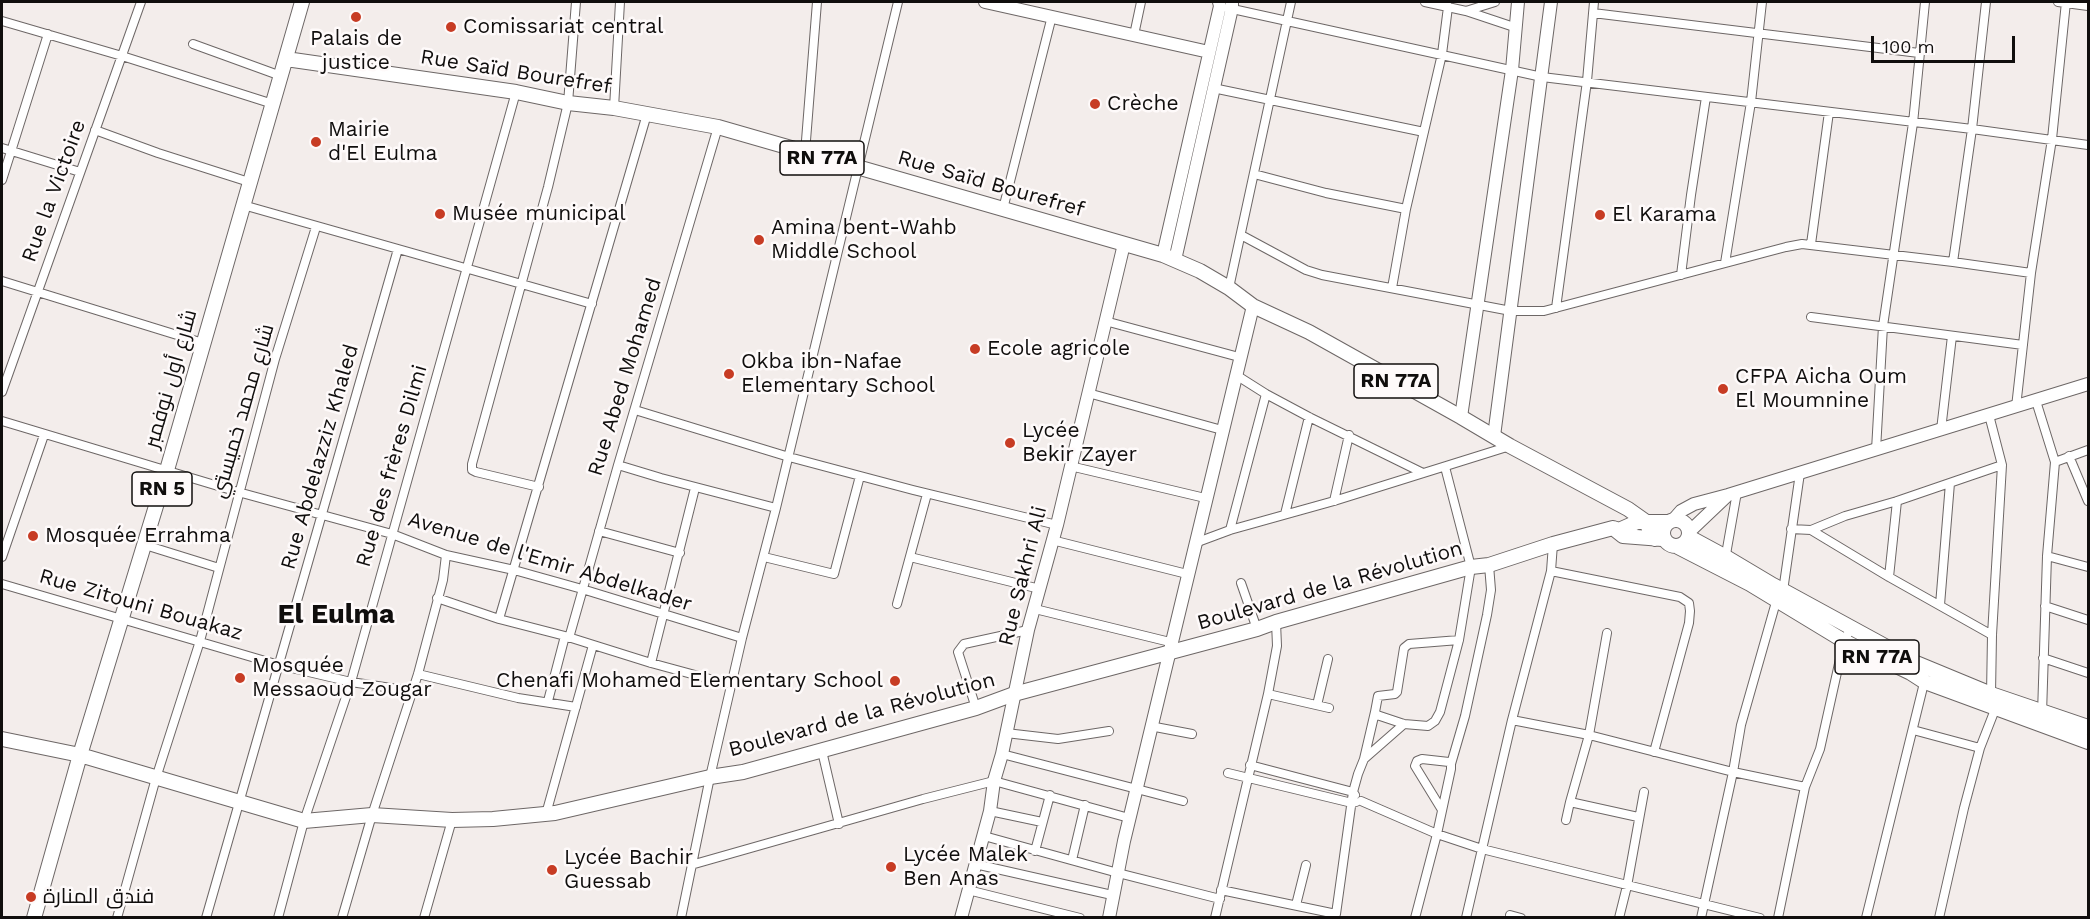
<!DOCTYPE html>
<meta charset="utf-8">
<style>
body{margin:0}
#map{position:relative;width:2090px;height:919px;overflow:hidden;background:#f3edeb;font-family:"Work Sans",sans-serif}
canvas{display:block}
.frame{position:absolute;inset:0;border:3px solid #100e0d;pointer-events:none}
.scale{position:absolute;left:1871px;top:36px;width:144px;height:27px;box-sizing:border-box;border:3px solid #100e0d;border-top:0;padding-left:8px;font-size:18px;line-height:21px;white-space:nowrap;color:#100e0d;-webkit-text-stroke:4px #fefafa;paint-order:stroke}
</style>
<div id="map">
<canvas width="2090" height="919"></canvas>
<div class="frame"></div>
<div class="scale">100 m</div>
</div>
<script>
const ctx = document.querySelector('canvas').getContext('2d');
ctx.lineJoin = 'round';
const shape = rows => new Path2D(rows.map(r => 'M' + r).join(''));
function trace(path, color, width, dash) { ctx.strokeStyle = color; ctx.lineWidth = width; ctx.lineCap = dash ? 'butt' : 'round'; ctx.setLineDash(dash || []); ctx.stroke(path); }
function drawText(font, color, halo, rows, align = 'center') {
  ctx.font = font + ' "Work Sans",Cairo,sans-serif'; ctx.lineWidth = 5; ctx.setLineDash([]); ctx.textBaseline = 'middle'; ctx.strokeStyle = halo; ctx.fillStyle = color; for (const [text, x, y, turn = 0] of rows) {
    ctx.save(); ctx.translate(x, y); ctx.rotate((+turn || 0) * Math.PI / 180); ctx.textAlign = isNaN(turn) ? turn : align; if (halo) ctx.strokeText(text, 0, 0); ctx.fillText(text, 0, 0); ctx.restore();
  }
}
const street = shape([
 [1425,2,1466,11,1514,27],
 [2058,2,2088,6],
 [1228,8,1542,77,1972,129,2088,145],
 [1466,11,1495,2],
 [1593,13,1919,53],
 [2,21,122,56,273,104],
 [1134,35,1141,2],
 [193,44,281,76],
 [1213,88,1424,132],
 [614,108,620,2],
 [95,130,158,153,249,182],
 [2,148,80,172],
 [805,153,817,2],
 [1254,174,1326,193,1406,209],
 [2,180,48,34],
 [243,205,592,304],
 [1003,209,1052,16],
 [1241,235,1306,270,1322,275,1511,311,1544,311,1786,247,1802,244,1953,262,2031,273],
 [1811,244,1829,112],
 [1953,262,1972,129,1986,2],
 [1725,263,1751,102,1762,2],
 [1681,275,1691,195,1706,97],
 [2,281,203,343],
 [1229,288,1291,2],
 [1392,288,1406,209,1442,54,1448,7,1446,2],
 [1556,308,1587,81,1594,2],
 [1811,317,2023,345],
 [1105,321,1239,357],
 [1236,375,1266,394,1309,417,1423,473],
 [2,392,141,2],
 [1088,393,1222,430],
 [2036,401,2055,462,2047,556,2042,714],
 [2016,407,2031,273,2052,139,2066,2],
 [635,410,789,457,913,490,1057,525],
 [2,421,238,492,392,534,446,555,514,570,582,589,742,638],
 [1941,430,1952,336],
 [1876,450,1883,326,1913,123,1925,2],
 [2069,456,2088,501],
 [2055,462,2088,450],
 [618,465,661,478,776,508],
 [1070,466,1205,498],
 [1445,467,1471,567,1459,640,1440,712,1435,721,1428,726,1404,724,1377,715,1375,712,1378,696,1395,694,1397,692,1404,648,1409,644,1459,640],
 [539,487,476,472,472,470,472,464,548,187,568,103,576,2],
 [1334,501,1349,435],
 [1285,514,1309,417],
 [1791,529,1811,530,1889,577,1992,635],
 [1230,530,1266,394],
 [1811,530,1845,516,1897,501,2002,465],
 [599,531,680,553],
 [1052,540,1187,574],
 [1195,543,1230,530,1334,501,1510,446],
 [145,545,219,568],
 [2047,556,2088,567],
 [2,557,44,435],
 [764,557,834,574,860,476],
 [910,557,1040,589],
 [1725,560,1737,492],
 [1551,571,1680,597,1689,603,1690,611,1689,623,1654,752],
 [1889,577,1897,501],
 [1241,583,1257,629],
 [2,584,279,665,351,682,411,691],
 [437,598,499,619,565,636,651,663,732,685],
 [897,604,927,494],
 [1940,605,1950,483],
 [2045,606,2088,620],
 [1035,609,1170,642],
 [499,619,647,114],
 [569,638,618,465,718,127],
 [2043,658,2088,673],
 [651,663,695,488],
 [418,674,518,698,576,707],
 [1268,694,1329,708],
 [548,701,565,636],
 [1317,705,1328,659],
 [976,708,958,652,964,644,1028,630],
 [1512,720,1589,735,1733,772,1805,787],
 [1150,726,1192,734],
 [1913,730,1980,748],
 [1006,733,1058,739,1109,731],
 [822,751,839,824],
 [1002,754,1183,801],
 [1364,759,1375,712],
 [1451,764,1465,716,1487,615,1491,590,1489,565],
 [1250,765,1353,792,1355,795],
 [1228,773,1352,803,1356,802],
 [1361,801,1437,834,1482,849,1760,918],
 [1570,802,1638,817],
 [990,811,1042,822],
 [546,814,593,645],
 [1566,820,1570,802,1589,735,1607,633],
 [984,836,1118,873,1220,899],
 [1035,851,1050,795],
 [1072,860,1085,805],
 [975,864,1112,895],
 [691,865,923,799,994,781,1129,818],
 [968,890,1080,918],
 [1221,890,1336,914,1353,792,1358,774,1364,759,1404,724],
 [1296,905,1306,865],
 [1510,915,1521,918],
 [117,918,156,778,200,641,275,359,316,227],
 [206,918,398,249],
 [278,918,304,821,351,682,516,92],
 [342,918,372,815,418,674,443,580,446,555],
 [424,918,452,820],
 [681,918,710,777,742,638,776,508,898,2],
 [1215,918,1268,694,1277,646,1276,622],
 [1415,918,1437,834,1451,769,1451,764,1449,762,1422,759,1417,761,1415,766,1442,810],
 [1466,918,1512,720,1551,571,1553,544],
 [1619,918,1627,886,1644,792],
 [1701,918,1733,772,1741,725,1776,602,1783,591,1800,473],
 [1778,918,1805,787,1820,749,1844,641,1851,628],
 [1866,918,1925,679],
 [1939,918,1964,808,1980,748,1996,707,1991,694,1992,635,2002,465,1989,415]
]);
const secondary = shape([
 [985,2,1209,52],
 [1163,255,1220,6,1219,2],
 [1175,260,1232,8,1232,2],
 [1461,417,1512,70,1518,2],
 [1494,436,1551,2],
 [1674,519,1681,511,1694,504,1728,495,2088,384],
 [1689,532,1728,495],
 [961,918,990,811,994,781,1002,754,1028,630,1057,525,1124,244],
 [1109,918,1124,841,1253,306]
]);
const primary = shape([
 [286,59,516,92,568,103,614,108,718,127,1163,255,1200,271,1229,288,1253,306,1309,332,1461,417,1510,446,1628,509,1645,521,1655,539],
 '1663 533a13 13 0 1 1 26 0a13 13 0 1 1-26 0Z',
 [1613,528,1623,536,1662,539],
 [1689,537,1726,557,1773,585,1916,663,1991,694,2088,727],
 [1676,546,1750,584,1844,641,1911,673,1925,682,2088,742],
 [2,739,80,755,304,821,372,815,452,820,493,819,555,813,710,777,743,772,976,708,1014,694,1257,629,1276,622,1471,567,1489,565,1553,544,1613,528,1619,530,1637,522,1668,522],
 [34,918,80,755,167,470,302,2]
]);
const markers = [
 [356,17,6,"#c73c24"],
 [451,27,6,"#c73c24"],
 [1095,104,6,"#c73c24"],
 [316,142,6,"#c73c24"],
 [440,214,6,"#c73c24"],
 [1600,215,6,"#c73c24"],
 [759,240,6,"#c73c24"],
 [975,349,6,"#c73c24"],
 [729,374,6,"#c73c24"],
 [1723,389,6,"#c73c24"],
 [1010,443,6,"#c73c24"],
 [33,536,6,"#c73c24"],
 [240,678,6,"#c73c24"],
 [895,681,6,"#c73c24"],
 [891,867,6,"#c73c24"],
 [552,870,6,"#c73c24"],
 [31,897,6,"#c73c24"]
];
const shields = [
 [822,158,84],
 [1396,381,84],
 [162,489,60],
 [1877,657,84]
];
const shieldNames = [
 ["RN 77A",822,158],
 ["RN 77A",1396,381],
 ["RN 5",162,489],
 ["RN 77A",1877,657]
];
const poiNames = [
 ["Comissariat central",463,27],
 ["Palais de",356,39,"center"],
 ["justice",356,63,"center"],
 ["Crèche",1107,104],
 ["Mairie",328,130],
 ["d'El Eulma",328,154],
 ["Musée municipal",452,214],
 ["El Karama",1612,215],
 ["Amina bent-Wahb",771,228],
 ["Middle School",771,252],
 ["Ecole agricole",987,349],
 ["Okba ibn-Nafae",741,362],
 ["Elementary School",741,386],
 ["CFPA Aicha Oum",1735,377],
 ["El Moumnine",1735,401],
 ["Lycée",1022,431],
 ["Bekir Zayer",1022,455],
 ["Mosquée Errahma",45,536],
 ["Mosquée",252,666],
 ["Messaoud Zougar",252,690],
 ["Chenafi Mohamed Elementary School",883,681,"right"],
 ["Lycée Malek",903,855],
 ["Ben Anas",903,879],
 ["Lycée Bachir",564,858],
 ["Guessab",564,882],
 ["فندق المنارة",43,897]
];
const streetNames = [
 ["Rue Saïd Bourefref",516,72,9],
 ["Rue Saïd Bourefref",991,184,16],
 ["Rue la Victoire",54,191,-70],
 ["Rue Abed Mohamed",625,377,-73],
 ["شارع أول نوفمبر",171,379,-74],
 ["شارع محمد خميستي",243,411,-74],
 ["Rue Abdelazziz Khaled",320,457,-74],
 ["Rue des frères Dilmi",392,466,-74],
 ["Avenue de l'Emir Abdelkader",550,562,17],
 ["Rue Sakhri Ali",1023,576,-76],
 ["Boulevard de la Révolution",1330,586,-16],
 ["Rue Zitouni Bouakaz",141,605,16],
 ["Boulevard de la Révolution",862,715,-15]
];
const districtNames = [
 ["El Eulma",336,615]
];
trace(street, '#6d6766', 10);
trace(secondary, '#6d6766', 14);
trace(primary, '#6d6766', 16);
trace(street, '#fff', 8);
trace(secondary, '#fff', 12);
trace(primary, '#fff', 14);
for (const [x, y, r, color] of markers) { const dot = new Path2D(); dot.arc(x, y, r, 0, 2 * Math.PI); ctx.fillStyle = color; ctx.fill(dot); trace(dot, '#fefafa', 2); }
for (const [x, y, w] of shields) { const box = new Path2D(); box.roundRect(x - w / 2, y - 17, w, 34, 4.5); ctx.fillStyle = '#fefafa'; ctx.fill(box); trace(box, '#100e0d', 1.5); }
drawText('bold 20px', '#100e0d', null, shieldNames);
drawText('21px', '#100e0d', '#fefafa', poiNames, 'left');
drawText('21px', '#100e0d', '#fefafa', streetNames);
drawText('bold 27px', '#100e0d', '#fefafa', districtNames);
</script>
